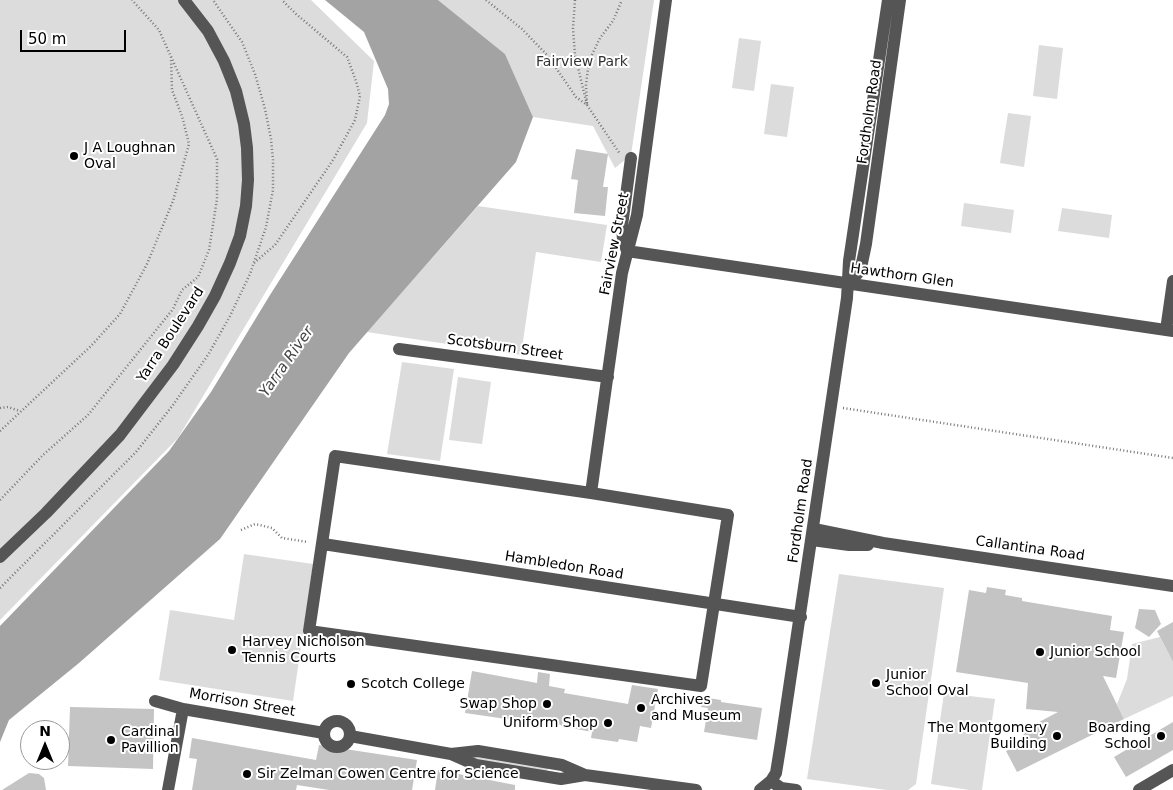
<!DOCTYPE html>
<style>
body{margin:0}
#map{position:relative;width:1173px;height:790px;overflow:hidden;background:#fff;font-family:"DejaVu Sans",sans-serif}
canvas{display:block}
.north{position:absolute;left:20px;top:720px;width:50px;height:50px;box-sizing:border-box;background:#fff;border:1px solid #999;border-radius:50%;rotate:0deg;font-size:14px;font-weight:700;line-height:20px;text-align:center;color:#000}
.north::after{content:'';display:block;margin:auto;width:18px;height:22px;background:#000;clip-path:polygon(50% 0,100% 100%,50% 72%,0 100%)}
.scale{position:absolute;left:20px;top:30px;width:106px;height:22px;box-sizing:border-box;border:2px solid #000;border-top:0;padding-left:6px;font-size:15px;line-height:18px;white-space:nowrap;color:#000;-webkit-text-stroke:4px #fff;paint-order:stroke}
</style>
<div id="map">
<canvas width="1173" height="790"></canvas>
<div class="north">N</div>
<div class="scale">50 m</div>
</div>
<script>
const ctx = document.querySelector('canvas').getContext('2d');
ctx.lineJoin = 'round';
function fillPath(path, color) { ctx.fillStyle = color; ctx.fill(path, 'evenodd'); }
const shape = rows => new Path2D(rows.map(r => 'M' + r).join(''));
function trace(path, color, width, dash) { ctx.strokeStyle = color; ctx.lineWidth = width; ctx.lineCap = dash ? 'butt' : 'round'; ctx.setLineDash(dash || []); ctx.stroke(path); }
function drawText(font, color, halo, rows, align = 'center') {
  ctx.font = font + ' "DejaVu Sans",sans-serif'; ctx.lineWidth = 4; ctx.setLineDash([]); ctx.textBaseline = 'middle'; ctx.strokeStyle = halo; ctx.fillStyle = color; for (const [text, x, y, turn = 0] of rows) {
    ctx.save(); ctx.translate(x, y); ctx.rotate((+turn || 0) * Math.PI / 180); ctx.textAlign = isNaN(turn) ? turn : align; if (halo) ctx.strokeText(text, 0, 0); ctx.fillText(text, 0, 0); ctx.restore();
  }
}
const green = shape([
 [0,0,311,0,374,61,367,123,178,438,0,620],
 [438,0,654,0,631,155,615,168,593,126,533,117,505,54],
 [739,38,761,41,754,91,732,88],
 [1039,45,1063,48,1057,99,1033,96],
 [771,84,794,87,787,137,764,134],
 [1008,113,1031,116,1024,167,1000,163],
 [964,203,1014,210,1011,233,961,226],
 [478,206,607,225,601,262,536,252,521,355,367,332],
 [1062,208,1112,215,1109,238,1058,231],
 [402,362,454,369,440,461,387,454],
 [458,377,491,382,482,444,449,440],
 [244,554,313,564,293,701,159,680,170,610,234,620],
 [839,574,944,588,916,784,908,790,887,790,807,779],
 [1160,637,1173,662,1173,696,1124,719,1117,704,1127,679,1132,644],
 [944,693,995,699,982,790,969,790,931,784],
 [476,756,548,768,547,772,476,760]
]);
const water = shape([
 [325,0,438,0,505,54,533,117,516,162,349,353,220,539,79,663,9,720,0,742,0,626,169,451,211,392,270,295,385,115,389,104,388,89,364,32]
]);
const building = shape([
 [576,149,608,154,603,187,608,187,605,216,574,213,578,180,571,179],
 [987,587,1006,590,1005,595,1022,598,1022,601,1112,616,1110,630,1124,632,1116,678,1103,676,1124,719,1017,772,1006,751,1026,740,1022,731,1058,712,1026,709,1028,683,956,672,969,590,986,593],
 [1139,609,1155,610,1161,624,1149,637,1135,628],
 [1173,622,1173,662,1157,631],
 [472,671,537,683,538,672,550,674,549,686,565,689,564,693,628,704,632,685,658,689,651,728,640,726,637,742,619,739,618,742,591,738,592,732,561,726,561,725,527,719,527,722,465,713],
 [702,697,721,700,721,702,762,708,757,740,704,732,708,708,701,707],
 [70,707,154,709,153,769,68,766],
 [1173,722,1173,750,1126,777,1114,757],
 [192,738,316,760,319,745,417,760,412,790,329,790,297,785,296,790,192,790,197,759,189,758],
 [438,770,515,785,515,790,435,790],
 [29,773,39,774,44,778,46,790,2,790]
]);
const path = shape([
 [486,0,522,29,547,55,576,97,587,105,620,154],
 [575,0,573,28,575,55,587,105,586,85,589,61,600,38,613,21,622,0],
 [254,263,275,245,333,160,355,120,360,96,356,81,347,57,296,14,282,0],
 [0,408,8,407,20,411],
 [843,408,1173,458],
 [0,431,91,346,120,314,147,264,173,201,189,144,182,116,172,90,171,57],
 [0,500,43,455,88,415,173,309,182,290,198,277,209,250,217,199,217,159,159,30,132,0],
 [241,530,255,524,272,528,282,538,308,542],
 [0,588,136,452,173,405,208,355,230,316,250,274,266,227,273,190,273,160,271,139,265,109,255,74,242,42,213,0]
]);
const minor = shape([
 [631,158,622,226,623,240,627,251,1173,331],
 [849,283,858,273,862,263,866,244,900,0],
 [1166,330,1173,281],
 [399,349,608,377],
 [335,456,591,493,728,515,701,686,309,631,335,456],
 [591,493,622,273,637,215,666,0],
 [814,529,883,543,1173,586],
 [812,540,849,545,868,545],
 [323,544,801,617],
 [0,557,46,513,120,435,173,365,198,326,215,296,230,263,240,236,246,206,248,180,247,148,244,124,236,91,224,61,208,31,184,0],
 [155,701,183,709,324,733],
 '324 734a13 13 0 1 1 26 0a13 13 0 1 1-26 0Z',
 [350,736,451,754,476,765,561,779,585,775],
 [451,754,478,751,562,765,585,775,696,790],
 [771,781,781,788,796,790],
 [168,790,183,709],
 [760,790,771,781,776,773,781,742,847,298,849,261,888,0],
 [1139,790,1173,770]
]);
const markers = [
 [74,156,5,"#000"],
 [232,650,5,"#000"],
 [1040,652,5,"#000"],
 [876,683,5,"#000"],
 [351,684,5,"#000"],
 [547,704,5,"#000"],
 [641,708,5,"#000"],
 [608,723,5,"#000"],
 [1057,736,5,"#000"],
 [1161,736,5,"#000"],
 [111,740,5,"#000"],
 [247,774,5,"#000"]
];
const parkNames = [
 ["Fairview Park",582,62]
];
const streetNames = [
 ["Fordholm Road",870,112,-82],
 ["Fairview Street",615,244,-79],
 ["Hawthorn Glen",902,276,8],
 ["Yarra Boulevard",171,335,-57],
 ["Scotsburn Street",505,348,8],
 ["Fordholm Road",801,511,-82],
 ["Callantina Road",1030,549,8],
 ["Hambledon Road",564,566,9],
 ["Morrison Street",242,703,10]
];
const poiNames = [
 ["J A Loughnan",84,148],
 ["Oval",84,164],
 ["Harvey Nicholson",242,642],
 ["Tennis Courts",242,658],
 ["Junior School",1050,652],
 ["Junior",886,675],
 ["School Oval",886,691],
 ["Scotch College",361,684],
 ["Archives",651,700],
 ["and Museum",651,716],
 ["Swap Shop",537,704,"right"],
 ["Uniform Shop",598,723,"right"],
 ["The Montgomery",1047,728,"right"],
 ["Building",1047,744,"right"],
 ["Boarding",1151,728,"right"],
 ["School",1151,744,"right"],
 ["Cardinal",121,732],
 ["Pavillion",121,748],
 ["Sir Zelman Cowen Centre for Science",257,774]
];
const waterNames = [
 ["Yarra River",287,362,-55]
];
fillPath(green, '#dcdcdc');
fillPath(water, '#a3a3a3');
fillPath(building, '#c4c4c4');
trace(path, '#777', 2.5, [1, 2.5]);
trace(minor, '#555', 12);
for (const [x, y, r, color] of markers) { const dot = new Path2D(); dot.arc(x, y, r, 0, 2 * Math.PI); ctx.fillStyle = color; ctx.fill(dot); trace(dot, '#fff', 2); }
drawText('14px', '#333', '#fff', parkNames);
drawText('14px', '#000', '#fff', streetNames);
drawText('14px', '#000', '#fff', poiNames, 'left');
drawText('italic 15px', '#444', '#fff', waterNames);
</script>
